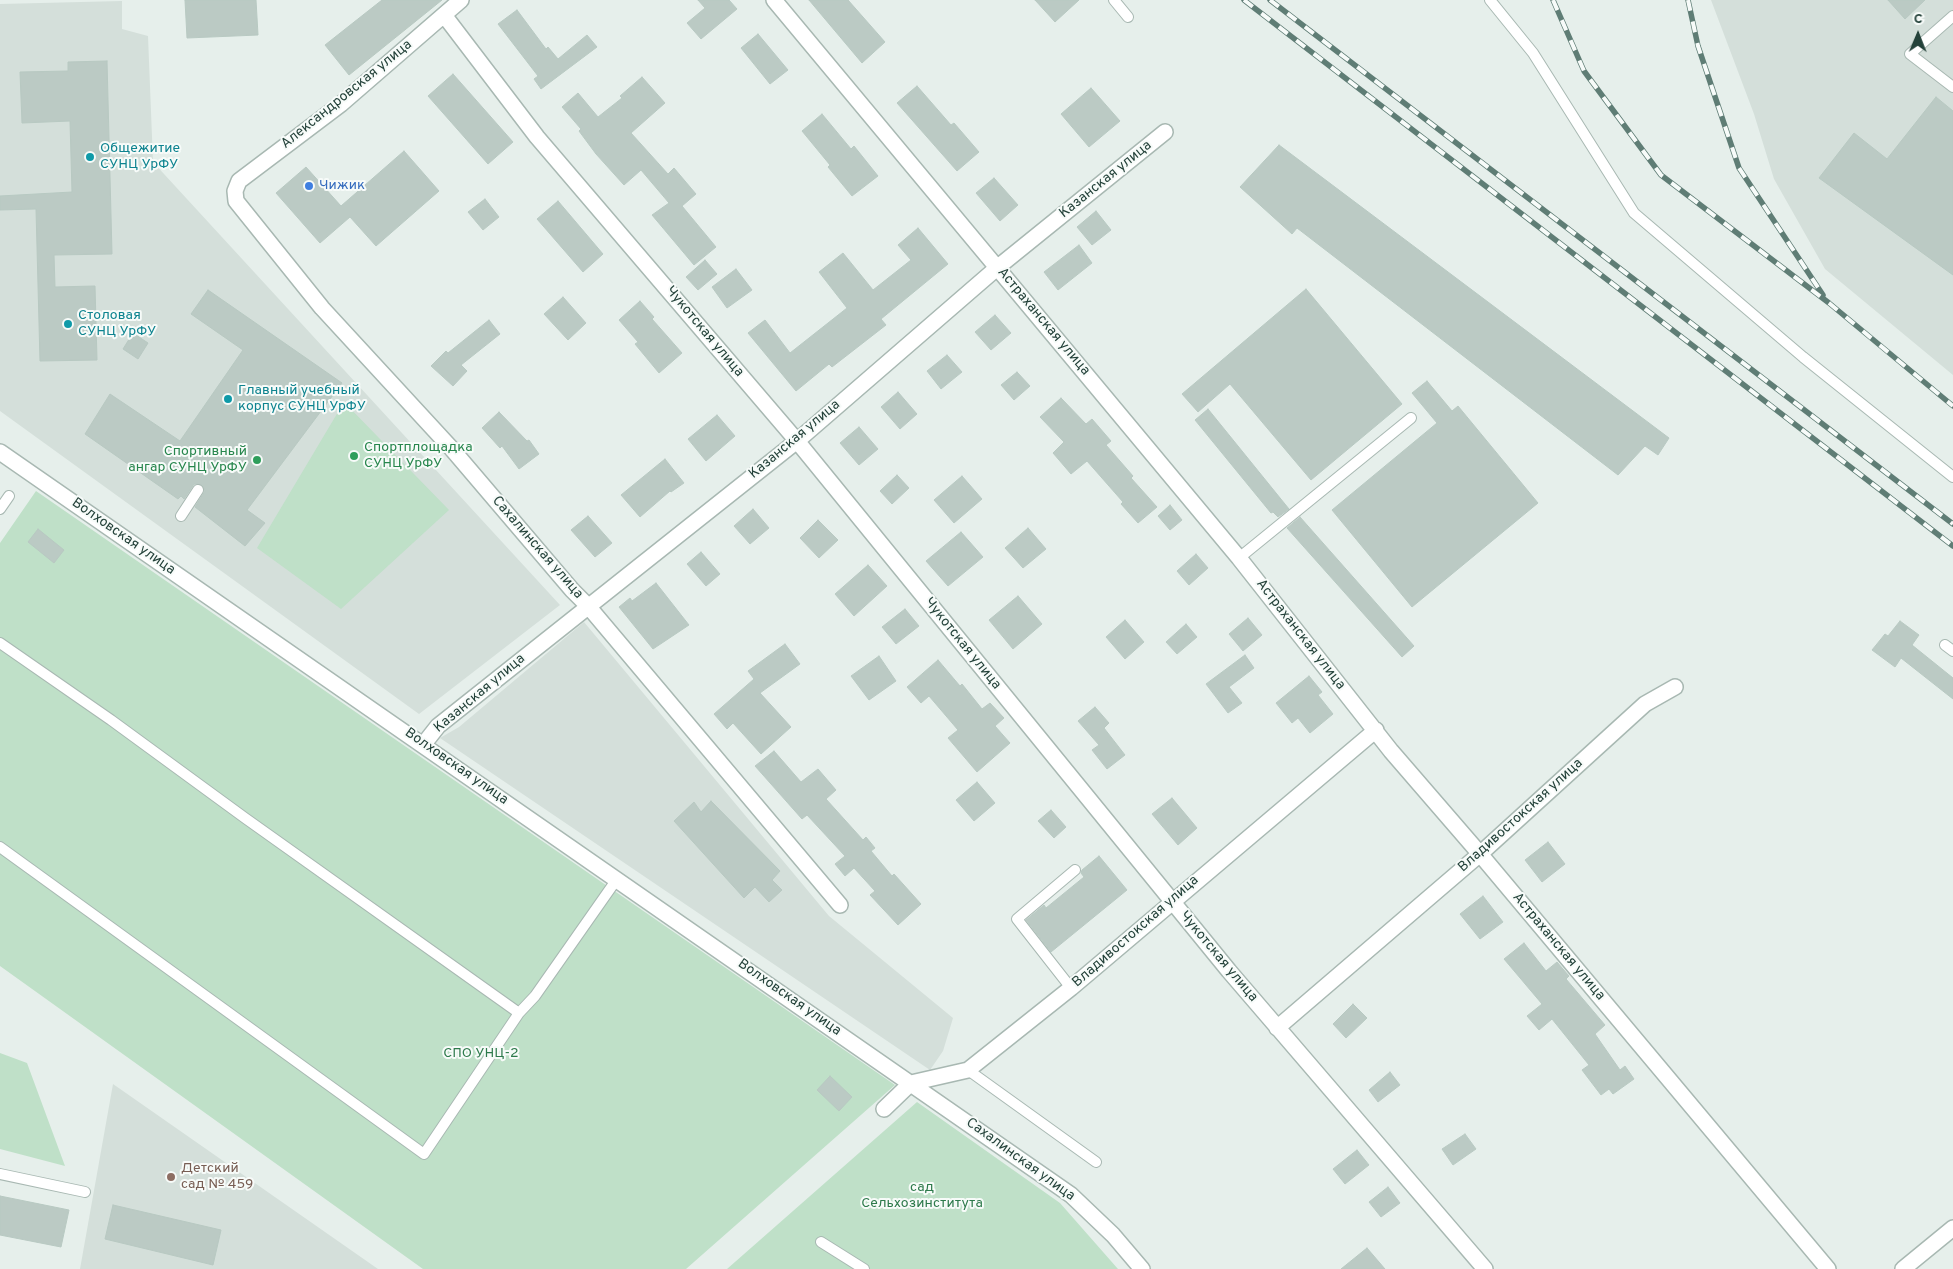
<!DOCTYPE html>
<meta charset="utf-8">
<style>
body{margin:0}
#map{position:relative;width:1953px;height:1269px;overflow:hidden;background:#e6efeb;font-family:Overpass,sans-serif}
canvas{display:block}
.north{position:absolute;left:1893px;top:10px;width:50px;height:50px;-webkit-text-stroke:4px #f7fbf9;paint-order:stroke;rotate:1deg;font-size:14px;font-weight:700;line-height:20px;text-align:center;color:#24423a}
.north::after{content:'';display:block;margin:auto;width:18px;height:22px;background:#24423a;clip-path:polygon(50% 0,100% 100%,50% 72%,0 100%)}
</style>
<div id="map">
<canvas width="1953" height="1269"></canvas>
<div class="north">С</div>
</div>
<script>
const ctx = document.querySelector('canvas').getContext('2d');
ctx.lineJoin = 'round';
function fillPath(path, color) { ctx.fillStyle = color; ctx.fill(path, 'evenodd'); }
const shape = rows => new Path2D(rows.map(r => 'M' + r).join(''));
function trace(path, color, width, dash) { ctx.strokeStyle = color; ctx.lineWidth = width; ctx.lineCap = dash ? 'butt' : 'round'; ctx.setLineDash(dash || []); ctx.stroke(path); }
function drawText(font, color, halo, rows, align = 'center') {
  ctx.font = font + ' Overpass,sans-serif'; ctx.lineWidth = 4; ctx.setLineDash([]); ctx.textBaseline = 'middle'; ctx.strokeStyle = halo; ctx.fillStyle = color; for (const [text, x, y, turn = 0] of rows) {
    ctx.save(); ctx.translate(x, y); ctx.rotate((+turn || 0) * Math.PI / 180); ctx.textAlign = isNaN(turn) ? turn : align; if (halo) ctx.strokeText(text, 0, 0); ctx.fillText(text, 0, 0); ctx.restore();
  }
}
const built = shape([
 [1711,0,1953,0,1953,375,1825,269,1774,179,1754,114],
 [122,1,122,29,148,36,153,162,560,605,419,714,0,411,0,4],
 [584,622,829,916,953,1018,943,1051,930,1070,440,738,459,727],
 [113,1084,378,1269,80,1269]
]);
const green = shape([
 [344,402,449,510,341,609,257,548],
 [36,491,895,1085,686,1269,423,1269,0,966,0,543],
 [0,1053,27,1063,65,1166,0,1149],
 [917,1102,1060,1203,1118,1269,727,1269]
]);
const building = shape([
 [185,0,256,0,258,35,187,38,185,0],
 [382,0,442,0,349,75,325,45,382,0],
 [698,0,729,0,737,9,701,39,687,23,705,8,698,0],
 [809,0,848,0,885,42,862,63,809,0],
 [1035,0,1079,0,1055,22,1035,0],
 [1888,0,1925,0,1905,19,1888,0],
 [517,10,546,49,548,47,558,59,587,35,597,47,541,89,534,79,538,76,498,24,517,10],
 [758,34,788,70,770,84,741,48,758,34],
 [107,61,112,254,54,255,55,287,95,286,97,360,40,361,36,209,0,210,0,196,72,192,70,121,22,123,20,72,68,71,68,62,107,61],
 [453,74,513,142,488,164,428,96,453,74],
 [642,77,665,103,631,133,668,174,674,168,696,194,682,206,716,247,694,265,652,215,669,203,641,170,624,185,596,154,579,131,581,129,562,107,578,93,598,117,622,98,620,96,642,77],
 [917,86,951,125,954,123,979,152,957,171,897,103,917,86],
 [1091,88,1120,121,1089,147,1061,114,1091,88],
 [1936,97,1953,111,1953,275,1819,178,1854,133,1887,159,1936,97],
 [822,114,851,149,854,146,878,176,852,196,828,167,830,165,802,131,822,114],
 [1279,145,1669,438,1658,455,1645,446,1618,475,1297,228,1292,234,1240,187,1279,145],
 [404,151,439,191,376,246,350,217,320,243,276,193,306,167,341,206,404,151],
 [994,178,1018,205,1000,221,976,193,994,178],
 [485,199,499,217,483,230,468,212,485,199],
 [558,201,603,254,583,272,537,219,558,201],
 [1096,211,1111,230,1092,245,1077,227,1096,211],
 [918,228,948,264,881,319,886,325,832,367,829,364,796,391,748,333,765,320,790,353,847,308,819,272,843,253,873,290,911,260,898,245,918,228],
 [1079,245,1092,263,1058,290,1044,272,1079,245],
 [705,260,717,274,698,290,686,277,705,260],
 [736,269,752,290,727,308,712,287,736,269],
 [1306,289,1402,404,1311,480,1230,384,1198,412,1182,394,1306,289],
 [208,290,342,383,247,510,265,523,245,546,195,507,205,491,202,485,194,484,184,499,181,496,178,499,85,434,110,394,180,441,243,350,191,314,208,290],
 [563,297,586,323,568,340,544,314,563,297],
 [640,301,654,317,652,319,682,353,659,373,635,344,638,342,619,320,640,301],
 [995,315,1011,333,991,350,975,332,995,315],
 [489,320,500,334,461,365,467,371,453,386,431,366,446,351,448,353,489,320],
 [133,333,148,343,138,359,123,349,133,333],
 [947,355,962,372,941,389,927,371,947,355],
 [1017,372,1030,386,1014,400,1001,385,1017,372],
 [1427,381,1452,411,1458,406,1538,503,1412,607,1332,510,1437,423,1412,393,1427,381],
 [898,392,917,414,900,429,881,407,898,392],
 [1061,398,1086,424,1092,419,1111,441,1106,445,1133,476,1131,478,1157,507,1138,523,1121,504,1123,502,1087,461,1071,474,1053,453,1064,442,1040,417,1061,398],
 [1208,409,1289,509,1278,517,1273,512,1271,513,1195,420,1208,409],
 [499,412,527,441,529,440,539,454,519,469,502,446,500,448,482,428,499,412],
 [717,415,735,436,706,461,688,439,717,415],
 [859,427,878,449,859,465,840,443,859,427],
 [665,459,684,483,671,492,670,491,640,517,621,495,665,459],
 [897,475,909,488,892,504,880,491,897,475],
 [962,476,982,499,954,523,934,500,962,476],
 [1170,505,1182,520,1170,530,1158,516,1170,505],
 [753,509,769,528,750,544,734,526,753,509],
 [588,516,612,543,595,557,571,530,588,516],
 [1300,517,1414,646,1402,657,1287,528,1300,517],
 [818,520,838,540,819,558,800,538,818,520],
 [1028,528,1046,549,1023,568,1005,548,1028,528],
 [38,529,64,550,54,563,28,542,38,529],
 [961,532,983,557,948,586,926,561,961,532],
 [701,552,720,574,706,586,687,564,701,552],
 [1196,554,1208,568,1189,585,1177,571,1196,554],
 [868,565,887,586,854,616,835,594,868,565],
 [656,583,689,625,653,649,619,607,630,598,632,601,656,583],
 [1018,596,1042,624,1013,649,989,620,1018,596],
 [905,609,919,626,896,644,882,627,905,609],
 [1248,618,1262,635,1243,651,1229,634,1248,618],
 [1125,620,1144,642,1125,659,1106,637,1125,620],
 [1900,621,1919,635,1912,645,1953,678,1953,699,1901,658,1895,667,1872,650,1885,634,1888,636,1900,621],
 [1186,624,1197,637,1177,654,1166,642,1186,624],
 [785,644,800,664,760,693,791,727,761,754,733,723,727,729,714,714,754,679,748,671,785,644],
 [1245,655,1254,668,1229,687,1242,703,1228,713,1206,684,1245,655],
 [879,656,896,681,869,700,851,676,879,656],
 [938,660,960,686,962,684,982,709,990,703,1004,718,995,726,1010,743,977,772,948,738,958,730,929,696,921,703,907,687,938,660],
 [1309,676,1322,692,1318,695,1333,714,1310,733,1298,718,1292,723,1276,703,1309,676],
 [1095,707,1109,723,1104,728,1125,755,1107,769,1092,750,1099,745,1078,721,1095,707],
 [774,751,801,782,818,769,836,790,826,799,863,840,866,837,875,848,871,851,892,876,894,874,921,904,898,925,870,895,875,891,854,868,845,876,835,864,845,856,807,815,802,819,755,766,774,751],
 [977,782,995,803,974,821,956,800,977,782],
 [1172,798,1197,828,1178,845,1152,814,1172,798],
 [711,801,780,871,772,880,782,890,769,902,755,887,744,898,674,821,694,802,701,812,711,801],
 [1051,810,1066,827,1054,838,1038,821,1051,810],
 [1548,842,1565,864,1542,882,1525,860,1548,842],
 [1099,856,1127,890,1051,952,1026,920,1044,905,1046,908,1084,877,1081,873,1082,870,1099,856],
 [1483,896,1503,922,1480,939,1460,914,1483,896],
 [1524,943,1546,971,1557,962,1569,976,1566,979,1605,1025,1595,1034,1620,1070,1625,1066,1634,1079,1613,1094,1609,1089,1601,1095,1582,1070,1589,1065,1552,1019,1539,1030,1527,1016,1542,1004,1504,959,1524,943],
 [1353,1004,1367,1018,1346,1038,1333,1024,1353,1004],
 [1390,1072,1400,1085,1378,1102,1369,1090,1390,1072],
 [830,1076,852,1097,839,1111,817,1090,830,1076],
 [1465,1134,1476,1149,1453,1165,1442,1149,1465,1134],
 [1357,1150,1369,1165,1345,1184,1333,1169,1357,1150],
 [1388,1187,1400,1203,1381,1217,1369,1202,1388,1187],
 [0,1196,69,1210,61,1247,0,1235,0,1196],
 [113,1205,221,1230,213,1265,105,1239,113,1205],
 [1367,1248,1385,1269,1341,1269,1367,1248]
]);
const lane = shape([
 [1114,0,1128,17],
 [1490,0,1533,53,1634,213,1803,357,1953,477],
 [1953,16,1910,54,1953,87],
 [0,509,9,496],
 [181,516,198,490],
 [1239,558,1411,418],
 [0,643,111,720,245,818,519,1013],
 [1945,645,1953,651],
 [0,847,424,1154,519,1013,535,996,617,879],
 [1071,988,1017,919,1075,870],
 [968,1070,1096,1162],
 [0,1174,85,1192],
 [821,1242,864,1269]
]);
const street = shape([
 [461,0,341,104,239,181,235,191,236,201,322,308,451,448,572,590,588,606,840,905],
 [774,0,1239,558,1391,751,1480,854,1828,1269],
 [444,15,537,137,797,441,1229,971,1485,1269],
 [0,452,1071,1195,1113,1235,1142,1269],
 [423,745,438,726,797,441,998,267,1165,132],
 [1277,1028,1480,854,1645,704,1675,687],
 [884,1109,911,1083,968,1070,1071,988,1376,730],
 [1903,1269,1953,1228]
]);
const rail = shape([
 [1244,0,1953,546],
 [1270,0,1953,524],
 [1553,0,1584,71,1661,175,1829,303,1953,406],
 [1688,0,1698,46,1739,168,1823,295]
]);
const markers = [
 [90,157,5,"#0f9aa8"],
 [309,186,5,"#3f7fe0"],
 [68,324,5,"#0f9aa8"],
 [228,399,5,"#0f9aa8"],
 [354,456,5,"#2e9e5b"],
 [257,460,5,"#2e9e5b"],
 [171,1177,5,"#8d6e63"]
];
const streetNames = [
 ["Александровская улица",347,95,-39],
 ["Казанская улица",1106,180,-39],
 ["Астраханская улица",1043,322,50],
 ["Чукотская улица",704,332,50],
 ["Казанская улица",795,440,-40],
 ["Волховская улица",123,537,35],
 ["Сахалинская улица",537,548,49],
 ["Астраханская улица",1300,635,52],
 ["Чукотская улица",962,644,51],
 ["Казанская улица",480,694,-40],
 ["Волховская улица",456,767,35],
 ["Владивостокская улица",1521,816,-42],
 ["Владивостокская улица",1136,932,-41],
 ["Астраханская улица",1558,947,50],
 ["Чукотская улица",1218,957,50],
 ["Волховская улица",789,998,35],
 ["Сахалинская улица",1020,1160,36]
];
const cultureNames = [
 ["Общежитие",100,149],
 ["СУНЦ УрФУ",100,165],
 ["Столовая",78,316],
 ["СУНЦ УрФУ",78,332],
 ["Главный учебный",238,391],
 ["корпус СУНЦ УрФУ",238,407]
];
const shopNames = [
 ["Чижик",319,186]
];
const leisureNames = [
 ["Спортплощадка",364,448],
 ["СУНЦ УрФУ",364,464],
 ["Спортивный",247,452,"right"],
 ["ангар СУНЦ УрФУ",247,468,"right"]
];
const parkNames = [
 ["СПО УНЦ-2",481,1054],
 ["сад",922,1188],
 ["Сельхозинститута",922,1204]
];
const educationNames = [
 ["Детский",181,1169],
 ["сад № 459",181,1185]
];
fillPath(built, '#d4dfda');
fillPath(green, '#bfe0c8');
fillPath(building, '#bbcac4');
trace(building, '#b8c9c2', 1);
trace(lane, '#a8b8b2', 12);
trace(street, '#a8b8b2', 18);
trace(lane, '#fff', 10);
trace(street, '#fff', 15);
trace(rail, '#5f7d75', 5.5);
trace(rail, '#f7fbf9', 4, [11]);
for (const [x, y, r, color] of markers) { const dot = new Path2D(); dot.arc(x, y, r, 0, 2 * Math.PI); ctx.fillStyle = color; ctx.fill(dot); trace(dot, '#f7fbf9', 2); }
drawText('14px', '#24423a', '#f7fbf9', streetNames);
drawText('14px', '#0d838f', '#f7fbf9', cultureNames, 'left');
drawText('14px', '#366cbe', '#f7fbf9', shopNames, 'left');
drawText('14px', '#27864d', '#f7fbf9', leisureNames, 'left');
drawText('14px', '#2d7a4b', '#f7fbf9', parkNames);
drawText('14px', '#785e54', '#f7fbf9', educationNames, 'left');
</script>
